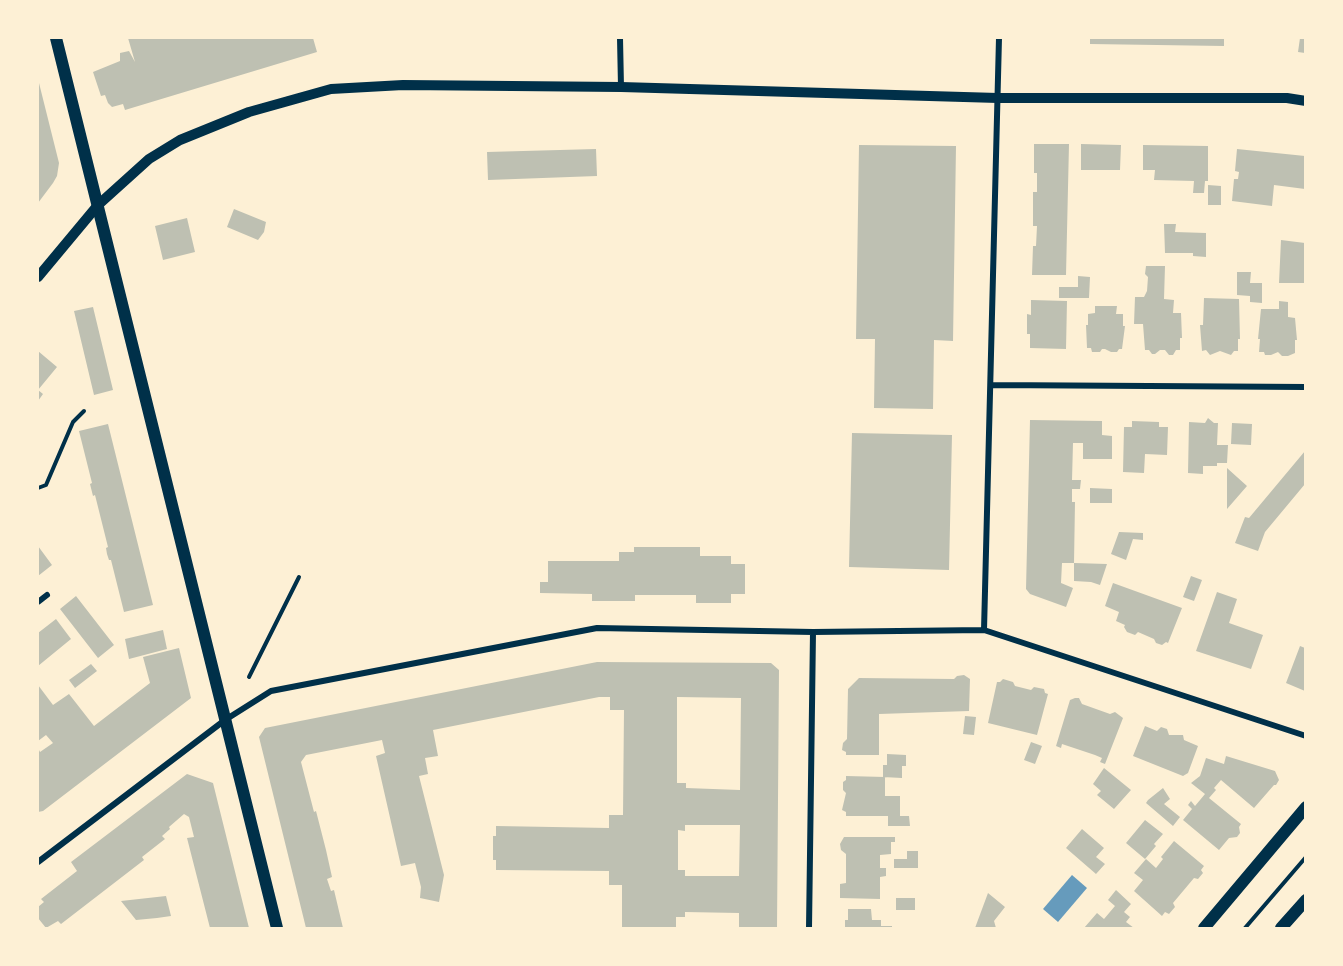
<!DOCTYPE html>
<style>
body{margin:0}
#map{position:relative;width:1343px;height:966px;overflow:hidden;background:#fdf0d5;font-family:Roboto,sans-serif}
canvas{display:block}
.frame{position:absolute;inset:0;border:39px solid #fdf0d5;pointer-events:none}
</style>
<div id="map">
<canvas width="1343" height="966"></canvas>
<div class="frame"></div>
</div>
<script>
const ctx = document.querySelector('canvas').getContext('2d');
ctx.lineJoin = 'round';
function fillPath(path, color) { ctx.fillStyle = color; ctx.fill(path, 'evenodd'); }
const shape = rows => new Path2D(rows.map(r => 'M' + r).join(''));
function trace(path, color, width, dash) { ctx.strokeStyle = color; ctx.lineWidth = width; ctx.lineCap = dash ? 'butt' : 'round'; ctx.setLineDash(dash || []); ctx.stroke(path); }
const water = shape([
 [1072,875,1087,888,1058,922,1043,909]
]);
const building = shape([
 [128,38,313,38,317,52,125,110,123,104,112,107,108,103,105,95,101,96,93,72,120,61,120,53,129,51,135,62],
 [1090,38,1224,38,1224,46,1090,44],
 [1300,38,1305,38,1305,53,1298,52],
 [38,79,59,163,57,176,53,183,38,203],
 [1034,144,1069,144,1066,275,1032,275,1033,246,1036,246,1037,226,1033,226,1033,192,1037,192,1037,173,1034,173],
 [1081,144,1121,145,1120,170,1081,170],
 [859,145,956,146,953,341,934,340,933,409,874,408,875,339,856,339],
 [1143,145,1208,146,1208,181,1205,181,1204,193,1193,193,1194,181,1154,180,1155,170,1143,170],
 [596,149,597,176,488,180,487,152],
 [1237,149,1305,156,1305,189,1274,185,1272,206,1232,201,1234,179,1238,179,1239,172,1235,171],
 [1208,185,1221,186,1221,205,1208,205],
 [234,209,266,222,264,232,258,240,227,227],
 [187,218,195,252,163,260,155,226],
 [1164,224,1176,224,1175,232,1206,233,1206,257,1193,256,1193,253,1165,253],
 [1281,240,1305,243,1305,283,1279,283],
 [1146,266,1165,266,1164,299,1174,300,1173,313,1181,313,1182,338,1180,338,1180,350,1176,350,1173,355,1169,355,1165,350,1160,350,1155,354,1152,354,1149,350,1145,350,1143,324,1134,324,1135,297,1144,297,1147,291,1148,277,1145,274],
 [1237,272,1251,272,1250,283,1262,283,1262,303,1250,302,1250,296,1237,295],
 [1078,276,1090,277,1089,298,1059,298,1059,287,1078,287],
 [1204,298,1239,299,1240,339,1238,339,1238,351,1234,351,1231,355,1220,351,1210,355,1206,350,1202,351,1200,325,1203,325],
 [1031,300,1067,301,1066,349,1030,348,1030,334,1027,334,1027,314,1031,315],
 [1279,301,1288,302,1288,317,1295,318,1297,340,1295,340,1295,353,1288,356,1282,356,1278,352,1271,355,1265,355,1264,352,1259,352,1260,339,1258,339,1261,309,1279,309],
 [1095,306,1117,306,1116,314,1123,314,1123,326,1125,326,1122,349,1119,349,1117,352,1111,352,1105,349,1102,349,1100,352,1092,352,1091,348,1087,348,1086,325,1088,325,1088,314,1095,313],
 [93,307,113,390,94,395,74,311],
 [38,351,57,367,38,390,43,394,38,401],
 [1208,418,1214,423,1218,423,1217,445,1228,445,1227,463,1217,463,1217,466,1203,466,1203,474,1188,473,1189,422,1205,423],
 [1030,420,1102,421,1102,435,1112,436,1112,459,1083,459,1083,443,1073,443,1072,480,1081,480,1080,489,1072,489,1072,502,1075,502,1074,563,1062,563,1061,583,1073,588,1066,607,1030,594,1026,589],
 [1132,421,1159,422,1159,427,1168,427,1167,455,1145,454,1144,473,1123,472,1124,427,1132,427],
 [1232,423,1252,424,1251,445,1231,444],
 [108,424,153,605,124,612,111,560,109,560,107,554,106,548,108,547,95,495,93,496,90,484,92,483,79,431],
 [852,433,952,435,949,570,849,567],
 [1305,451,1305,484,1265,532,1258,551,1235,543,1245,517,1249,518],
 [1227,468,1247,486,1227,509],
 [1090,488,1112,489,1112,503,1090,503],
 [1119,532,1143,533,1143,540,1133,539,1126,560,1111,554],
 [38,546,52,565,38,576],
 [634,547,700,547,700,556,731,556,731,564,745,564,745,594,731,594,731,603,696,603,696,595,635,595,635,601,592,601,592,594,540,593,540,582,548,582,548,561,619,561,619,552,634,552],
 [1074,563,1107,564,1100,585,1091,582,1074,581],
 [1191,576,1202,580,1194,601,1183,597],
 [1113,583,1182,608,1168,643,1166,642,1162,645,1156,643,1154,639,1138,632,1135,635,1127,632,1124,627,1125,625,1116,621,1119,612,1105,606],
 [1217,592,1237,599,1229,623,1263,635,1251,669,1196,651],
 [76,596,114,645,98,658,60,609],
 [56,619,71,639,38,666,38,633],
 [163,630,167,649,129,659,125,639],
 [1300,646,1305,648,1305,691,1286,683],
 [179,648,191,698,43,811,38,812,38,748,40,752,53,743,46,735,38,741,38,704,39,703,38,700,38,685,53,705,69,694,94,726,150,683,143,657],
 [597,662,771,663,779,670,777,928,739,928,739,913,685,912,685,917,676,917,676,928,622,928,622,885,609,885,609,871,496,870,496,860,493,860,493,836,496,836,496,826,609,828,609,815,623,815,624,710,610,710,610,697,599,697,433,730,438,756,425,758,428,774,419,776,444,875,439,902,420,898,421,887,415,863,401,866,376,756,385,753,382,740,306,755,301,762,314,812,316,811,326,850,332,877,327,879,331,891,334,890,343,928,306,928,259,737,265,728],
 [677,697,741,698,740,790,686,788,686,783,677,783],
 [685,825,740,825,739,876,685,876,685,870,678,870,678,830,685,831],
 [91,664,97,671,75,688,69,680],
 [964,675,970,679,969,711,879,714,879,755,846,755,846,752,842,750,843,743,847,739,848,689,859,678,954,679,957,676],
 [1003,679,1013,682,1015,686,1031,690,1034,687,1044,689,1045,693,1048,694,1037,735,988,723,997,682,1000,682],
 [1075,698,1079,698,1082,704,1110,714,1115,712,1123,718,1105,764,1100,762,1102,758,1095,755,1062,744,1061,748,1056,746,1070,700],
 [965,716,976,717,974,735,963,734],
 [1145,726,1157,731,1161,727,1167,729,1169,735,1183,735,1184,740,1198,746,1188,773,1183,776,1133,756],
 [1031,742,1042,746,1035,764,1024,760],
 [887,754,906,755,906,766,902,766,902,778,883,777,883,765,887,765],
 [1226,756,1275,771,1279,780,1276,785,1274,785,1254,808,1221,780,1214,788,1216,790,1209,798,1241,824,1239,827,1240,833,1237,837,1229,838,1219,850,1183,820,1192,809,1188,805,1191,801,1195,806,1205,794,1191,783,1200,776,1206,758,1224,764],
 [1104,768,1131,790,1114,809,1097,795,1101,791,1093,784],
 [187,774,213,783,249,928,210,928,187,838,194,837,189,817,184,814,169,827,170,829,162,836,165,839,142,857,144,860,61,924,58,921,46,928,38,918,38,907,44,902,41,899,77,871,71,862],
 [846,776,885,777,885,796,900,796,900,816,909,816,910,826,888,826,888,816,846,816,846,812,842,810,846,793,843,790,843,782,846,780],
 [1163,788,1170,799,1164,804,1180,817,1173,826,1146,803,1148,800],
 [1145,820,1163,834,1154,844,1156,846,1145,859,1126,843],
 [1082,829,1104,848,1096,857,1105,864,1096,874,1066,848],
 [844,837,895,837,895,842,891,842,891,854,880,855,880,868,886,868,886,876,880,877,880,899,840,898,840,884,846,883,846,854,841,850,840,844],
 [1174,841,1204,866,1201,870,1203,873,1198,879,1194,878,1173,903,1175,907,1169,914,1165,912,1162,916,1134,891,1143,880,1134,873,1146,859,1156,868,1163,859,1161,857],
 [907,851,918,851,918,868,894,868,894,859,907,859],
 [1116,890,1131,904,1124,912,1130,917,1126,922,1134,928,1084,928,1097,913,1104,919,1115,906,1108,900],
 [988,893,1005,907,994,921,996,928,975,928],
 [166,896,171,916,157,918,136,920,121,901],
 [896,898,915,898,915,910,896,910],
 [848,909,871,909,872,920,881,920,881,926,892,926,892,928,845,928,845,920,848,920]
]);
const path = shape([
 [38,488,46,485,73,422,84,411],
 [249,677,299,577],
 [1245,928,1306,857]
]);
const minor = shape([
 [620,38,621,87],
 [991,385,1306,387],
 [38,602,47,595],
 [984,630,999,38],
 [38,862,225,720,271,691,597,628,813,632,984,630,1306,736],
 [809,928,813,632]
]);
const tertiary = shape([
 [38,277,98,205,149,159,180,140,249,112,331,89,403,85,621,87,998,98,1287,98,1306,101]
]);
const secondary = shape([
 [56,38,277,928],
 [1204,928,1306,807],
 [1281,928,1306,900]
]);
fillPath(water, '#669bbc');
fillPath(building, '#bec0b2');
trace(path, '#003049', 4);
trace(minor, '#003049', 6);
trace(tertiary, '#003049', 10);
trace(secondary, '#003049', 12);
</script>
